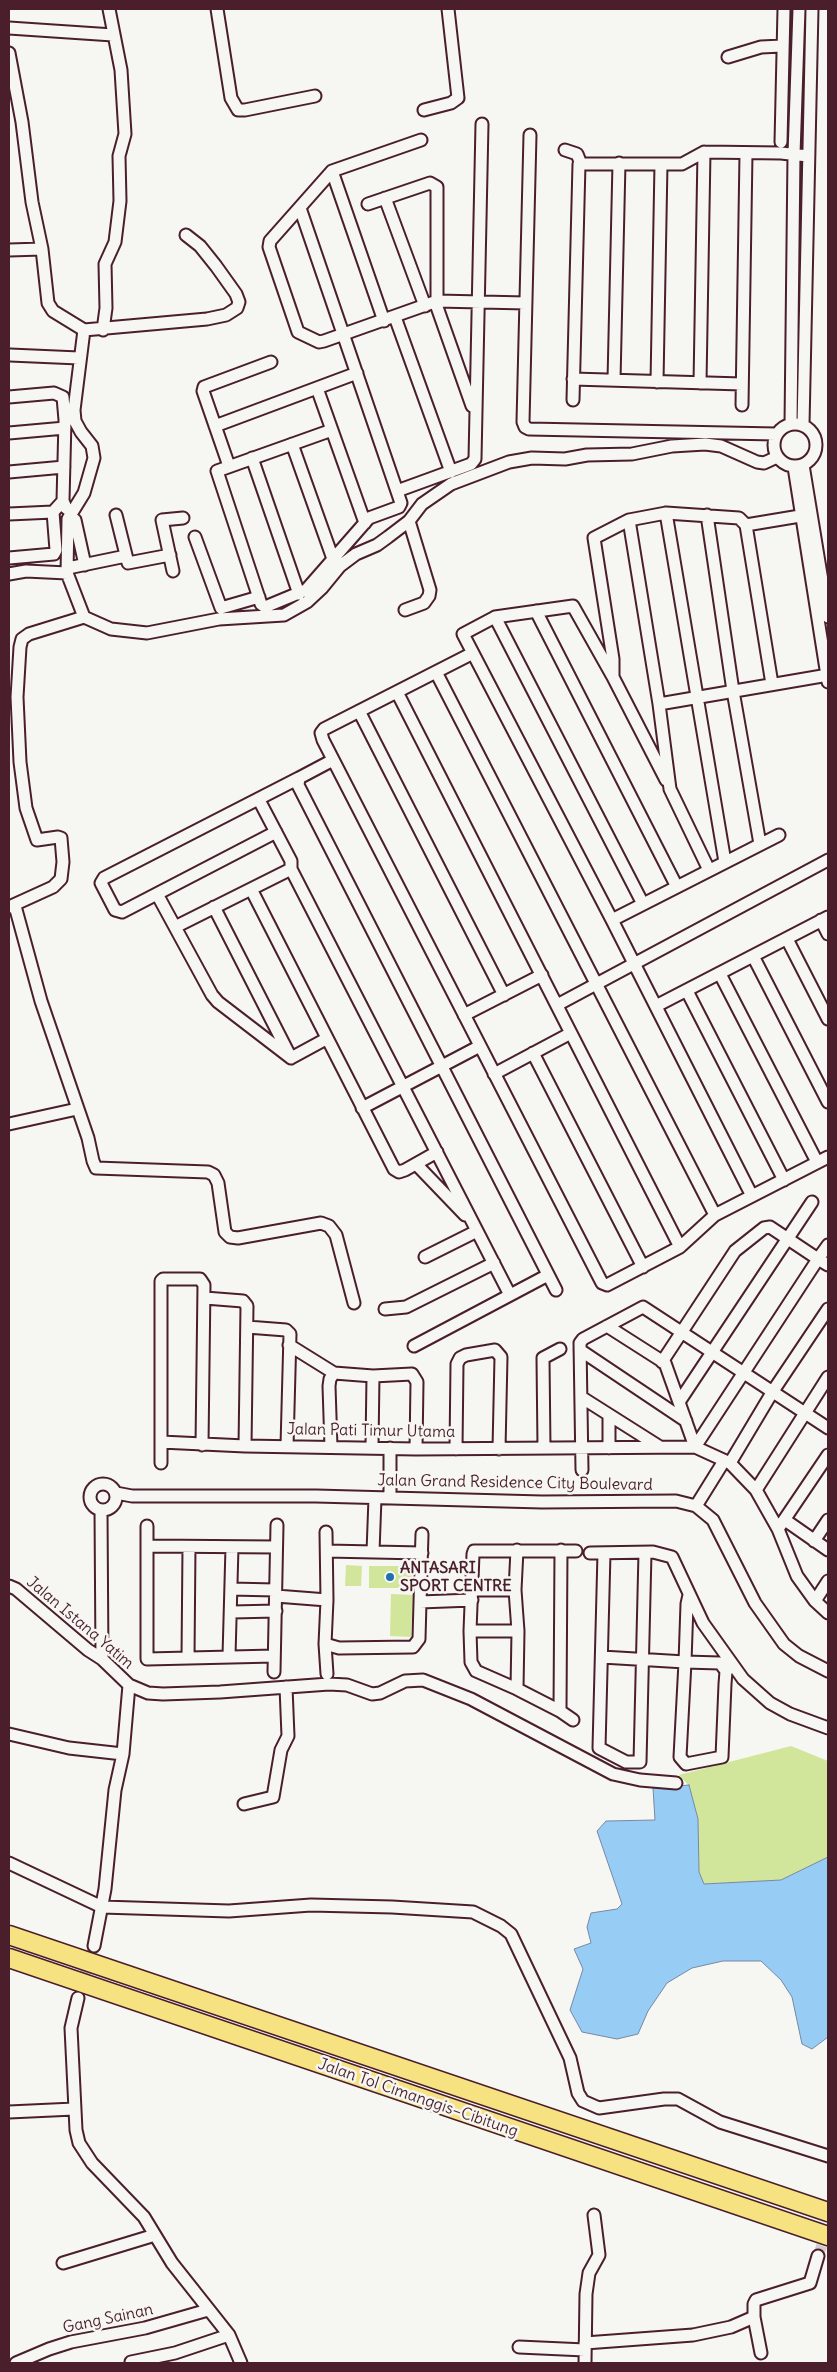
<!DOCTYPE html>
<meta charset="utf-8">
<style>
body{margin:0}
#map{position:relative;width:837px;height:2372px;overflow:hidden;background:#f6f6f2;font-family:Delius,sans-serif}
canvas{display:block}
.frame{position:absolute;inset:0;border:10px solid #4a1f2b;pointer-events:none}
</style>
<div id="map">
<canvas width="837" height="2372"></canvas>
<div class="frame"></div>
</div>
<script>
const ctx = document.querySelector('canvas').getContext('2d');
ctx.lineJoin = 'round';
function fillPath(path, color) { ctx.fillStyle = color; ctx.fill(path, 'evenodd'); }
const shape = rows => new Path2D(rows.map(r => 'M' + r).join(''));
function trace(path, color, width, dash) { ctx.strokeStyle = color; ctx.lineWidth = width; ctx.lineCap = dash ? 'butt' : 'round'; ctx.setLineDash(dash || []); ctx.stroke(path); }
function drawText(font, color, halo, rows, align = 'center') {
  ctx.font = font + ' Delius,sans-serif'; ctx.lineWidth = 5; ctx.setLineDash([]); ctx.textBaseline = 'middle'; ctx.strokeStyle = halo; ctx.fillStyle = color; for (const [text, x, y, turn = 0] of rows) {
    ctx.save(); ctx.translate(x, y); ctx.rotate((+turn || 0) * Math.PI / 180); ctx.textAlign = isNaN(turn) ? turn : align; if (halo) ctx.strokeText(text, 0, 0); ctx.fillText(text, 0, 0); ctx.restore();
  }
}
const green = shape([
 [346,1565,362,1566,361,1586,345,1586],
 [369,1566,412,1566,412,1588,369,1588],
 [391,1594,413,1595,411,1637,390,1636],
 [791,1746,828,1761,828,1857,781,1880,704,1884,699,1872,698,1819,689,1786,679,1775]
]);
const water = shape([
 [689,1785,698,1819,699,1872,704,1884,781,1880,828,1857,828,2037,812,2049,802,2044,792,1997,781,1980,761,1961,723,1961,692,1968,667,1983,648,2011,638,2034,617,2039,582,2032,570,2010,583,1969,574,1949,591,1943,587,1927,591,1913,617,1909,622,1904,597,1831,606,1821,655,1820,653,1788,689,1785]
]);
const minorTunnel = shape([
 [80,1989,94,1946],
 [818,2256,828,2229]
]);
const minor = shape([
 [217,9,231,98,238,110,245,110,315,96],
 [9,28,113,35],
 [9,53,22,122,32,202,42,249,48,303,53,311,84,330,74,410,75,421,81,432,92,446,94,458,84,493,68,519,67,573,84,617,111,629,147,633,219,619,284,615,307,602,322,588,340,566,356,554,377,545,388,537,409,521,422,504,451,484,509,462,532,458,565,459,587,455,632,454,672,446,705,444,721,446,757,462,764,463,777,457],
 [728,57,761,47,782,46],
 [424,110,451,103,458,98,448,9],
 [530,135,523,422,525,427,529,429,776,434],
 [421,140,332,171,270,241,269,247,298,332,319,342,324,341,437,301,526,303],
 [781,142,784,9],
 [565,150,577,154,581,164],
 [332,171,384,321],
 [385,198,425,306],
 [368,204,430,183,437,187,437,307,472,406],
 [300,208,401,503,399,507,369,518,306,590,265,607,261,604,217,471,332,430],
 [9,250,42,249],
 [395,317,451,472],
 [84,330,207,319,226,315,237,308,239,302,236,294,216,266,200,246,186,235],
 [103,330,106,308,105,264,115,242,120,201,119,156,125,134,121,70,109,9],
 [10,355,79,358],
 [573,379,742,384],
 [614,380,619,163],
 [657,382,661,164],
 [700,383,704,152],
 [317,388,365,523],
 [9,397,54,393,63,397,65,420,63,501,66,508,71,512],
 [573,400,579,164,682,164,704,152,781,153,808,156],
 [742,405,746,154],
 '774 445a21 21 0 1 1 42 0a21 21 0 1 1-42 0Z',
 [791,424,794,154,799,9],
 [803,425,812,9],
 [215,426,357,373],
 [9,433,65,428],
 [292,444,333,559],
 [252,458,299,594],
 [803,465,828,617],
 [229,466,203,391,204,387,271,362],
 [794,467,828,682],
 [9,472,64,467],
 [397,491,471,464,475,459,482,124],
 [666,513,725,862],
 [9,514,53,512],
 [116,515,128,563,170,555],
 [707,515,733,691,760,844],
 [75,520,85,565],
 [629,520,659,704],
 [746,525,772,684],
 [195,537,221,608,259,597],
 [9,558,54,554,56,550,53,512,63,501],
 [68,568,126,556],
 [173,571,162,520,183,518],
 [9,574,26,571,67,573],
 [405,610,424,603,429,596,430,590,409,521],
 [536,611,677,887],
 [495,617,643,904],
 [471,654,324,729,321,733,323,740,602,1283,607,1285,680,1247,715,1215,828,1157],
 [436,672,715,1215],
 [613,677,666,780],
 [397,692,680,1247],
 [359,711,504,995],
 [333,760,299,778,298,785,556,1290],
 [276,832,122,912,115,910,101,883,104,878,299,778],
 [291,869,510,1295],
 [709,870,670,789,659,704,828,675],
 [251,889,394,1169,399,1172,405,1170,437,1152],
 [157,894,212,995,218,1002,291,1058],
 [15,906,41,1001,88,1138,93,1161,96,1168,208,1172,214,1175,218,1183,225,1232,230,1237,238,1238,321,1223,329,1226,336,1235,354,1303],
 [9,907,53,887,61,879,63,862,61,838,58,837,37,840,26,808,20,762,17,697,20,647,22,639,29,634,84,617],
 [214,907,291,1058,326,1039],
 [612,920,779,835],
 [821,920,828,934],
 [175,927,291,869,291,861,259,800],
 [787,939,828,1019],
 [753,956,828,1102],
 [720,974,817,1162],
 [687,991,784,1180],
 [557,1005,828,860],
 [656,1006,828,917],
 [464,1015,542,975],
 [533,1053,643,1267],
 [494,1074,571,1033],
 [362,1108,480,1046],
 [9,1124,77,1109],
 [416,1164,465,1215],
 [752,1196,612,920,463,634,495,617,573,606,613,677,613,659,594,538,629,520,666,513,739,518,746,525,800,516],
 [828,1245,818,1259,828,1265],
 [425,1257,477,1231],
 [205,1298,243,1301,247,1306,245,1446],
 [385,1309,406,1307,494,1263],
 [607,1326,665,1363,695,1447,730,1463,756,1490,778,1529,797,1576,815,1601,828,1613],
 [247,1327,286,1330,290,1334,287,1446],
 [289,1345,334,1373],
 [414,1346,548,1275],
 [580,1350,686,1421],
 [581,1397,660,1447],
 [679,1402,812,1202],
 [161,1442,245,1446,416,1449,695,1447,818,1259,770,1227,764,1228,735,1251,662,1362],
 [372,1446,373,1376],
 [331,1447,329,1386,330,1379,334,1373,373,1376,412,1374,417,1382,416,1449],
 [544,1448,543,1358,560,1349],
 [609,1448,609,1415],
 [456,1449,457,1364,460,1358,466,1355,495,1350,501,1357,499,1449],
 [161,1463,161,1281,163,1279,200,1279,204,1285,202,1445],
 [730,1463,773,1391,828,1309],
 [582,1470,580,1343,583,1339,643,1307,828,1428],
 '90 1497a13 13 0 1 1 26 0a13 13 0 1 1-26 0Z',
 [756,1490,828,1377],
 [116,1493,132,1496,316,1496,542,1502,676,1501,696,1506,713,1520,755,1603,784,1644,799,1656,828,1671],
 [390,1498,390,1448],
 [696,1506,724,1461],
 [101,1510,102,1659],
 [785,1520,828,1550],
 [147,1526,147,1659,274,1656],
 [778,1529,828,1455],
 [422,1534,420,1602,472,1600],
 [814,1541,828,1520],
 [149,1546,276,1547],
 [517,1550,515,1590,518,1631,517,1689],
 [327,1551,422,1553],
 [373,1552,375,1498],
 [590,1553,653,1552,672,1557,703,1623,743,1679,770,1703,790,1714,828,1728],
 [604,1553,599,1748,626,1762,640,1762,645,1553],
 [9,1586,16,1589,88,1650,102,1659,129,1685,148,1693,163,1694,220,1692,329,1684,347,1685,372,1694,380,1693,405,1681,423,1680,471,1699,613,1774,640,1780,676,1783],
 [231,1589,275,1590],
 [473,1590,515,1590],
 [276,1596,327,1600,326,1532],
 [327,1600,325,1644,339,1648,413,1647,419,1639,420,1602],
 [815,1601,828,1581],
 [232,1612,276,1611],
 [470,1631,518,1631],
 [325,1644,327,1674],
 [229,1656,232,1547],
 [602,1657,685,1662,687,1604,689,1595],
 [188,1658,189,1547],
 [726,1671,720,1663,685,1662,680,1757,686,1764,722,1757,725,1684,726,1671,732,1666],
 [274,1672,277,1525],
 [560,1711,561,1550],
 [573,1720,560,1711,517,1689,476,1671,471,1662,470,1631,473,1554,474,1551,576,1551],
 [9,1734,69,1748,123,1754],
 [244,1804,273,1797,281,1750,288,1736,286,1687],
 [9,1863,102,1907,229,1911,311,1905,392,1907,473,1912,501,1926,511,1934,570,2058,578,2093,583,2101,599,2108,664,2099,678,2099,720,2122,828,2156],
 [94,1946,105,1889,115,1790,123,1754,129,1685],
 [78,1998,71,2028,76,2130,79,2143,92,2163,144,2217,172,2263,229,2335,241,2363],
 [9,2112,74,2109],
 [63,2263,155,2235],
 [585,2343,693,2335,731,2327,754,2317],
 [519,2347,585,2350],
 [761,2353,754,2317,754,2304,756,2300,810,2283,818,2256],
 [131,2362,175,2353,229,2335],
 [16,2363,49,2349,71,2342,145,2328,208,2310],
 [585,2363,586,2294,589,2273,599,2255,594,2215]
]);
const highway = shape([
 [9,1935,828,2212],
 [9,1958,828,2236]
]);
const markers = [
 [390,1577,5,"#1f6fb2"]
];
const streetNames = [
 ["Jalan Pati Timur Utama",371,1431,1],
 ["Jalan Grand Residence City Boulevard",515,1483,1],
 ["Jalan Istana Yatim",80,1623,40],
 ["Jalan Tol Cimanggis–Cibitung",418,2098,19],
 ["Gang Sainan",108,2319,-12]
];
const poiNames = [
 ["ANTASARI",400,1568],
 ["SPORT CENTRE",400,1586]
];
fillPath(green, '#d1e69a');
fillPath(water, '#97ccf5');
trace(water, '#7887a4', 1);
trace(minorTunnel, '#d4cbca', 11, [11, 5.5]);
trace(minor, '#4a1f2b', 15);
trace(highway, '#4a1f2b', 21);
trace(minor, '#f6f6f2', 11);
trace(highway, '#f7e281', 18);
for (const [x, y, r, color] of markers) { const dot = new Path2D(); dot.arc(x, y, r, 0, 2 * Math.PI); ctx.fillStyle = color; ctx.fill(dot); trace(dot, '#f6f6f2', 2); }
drawText('16px', '#4a1f2b', '#f6f6f2', streetNames);
drawText('bold 16px', '#4a1f2b', '#f6f6f2', poiNames, 'left');
</script>
